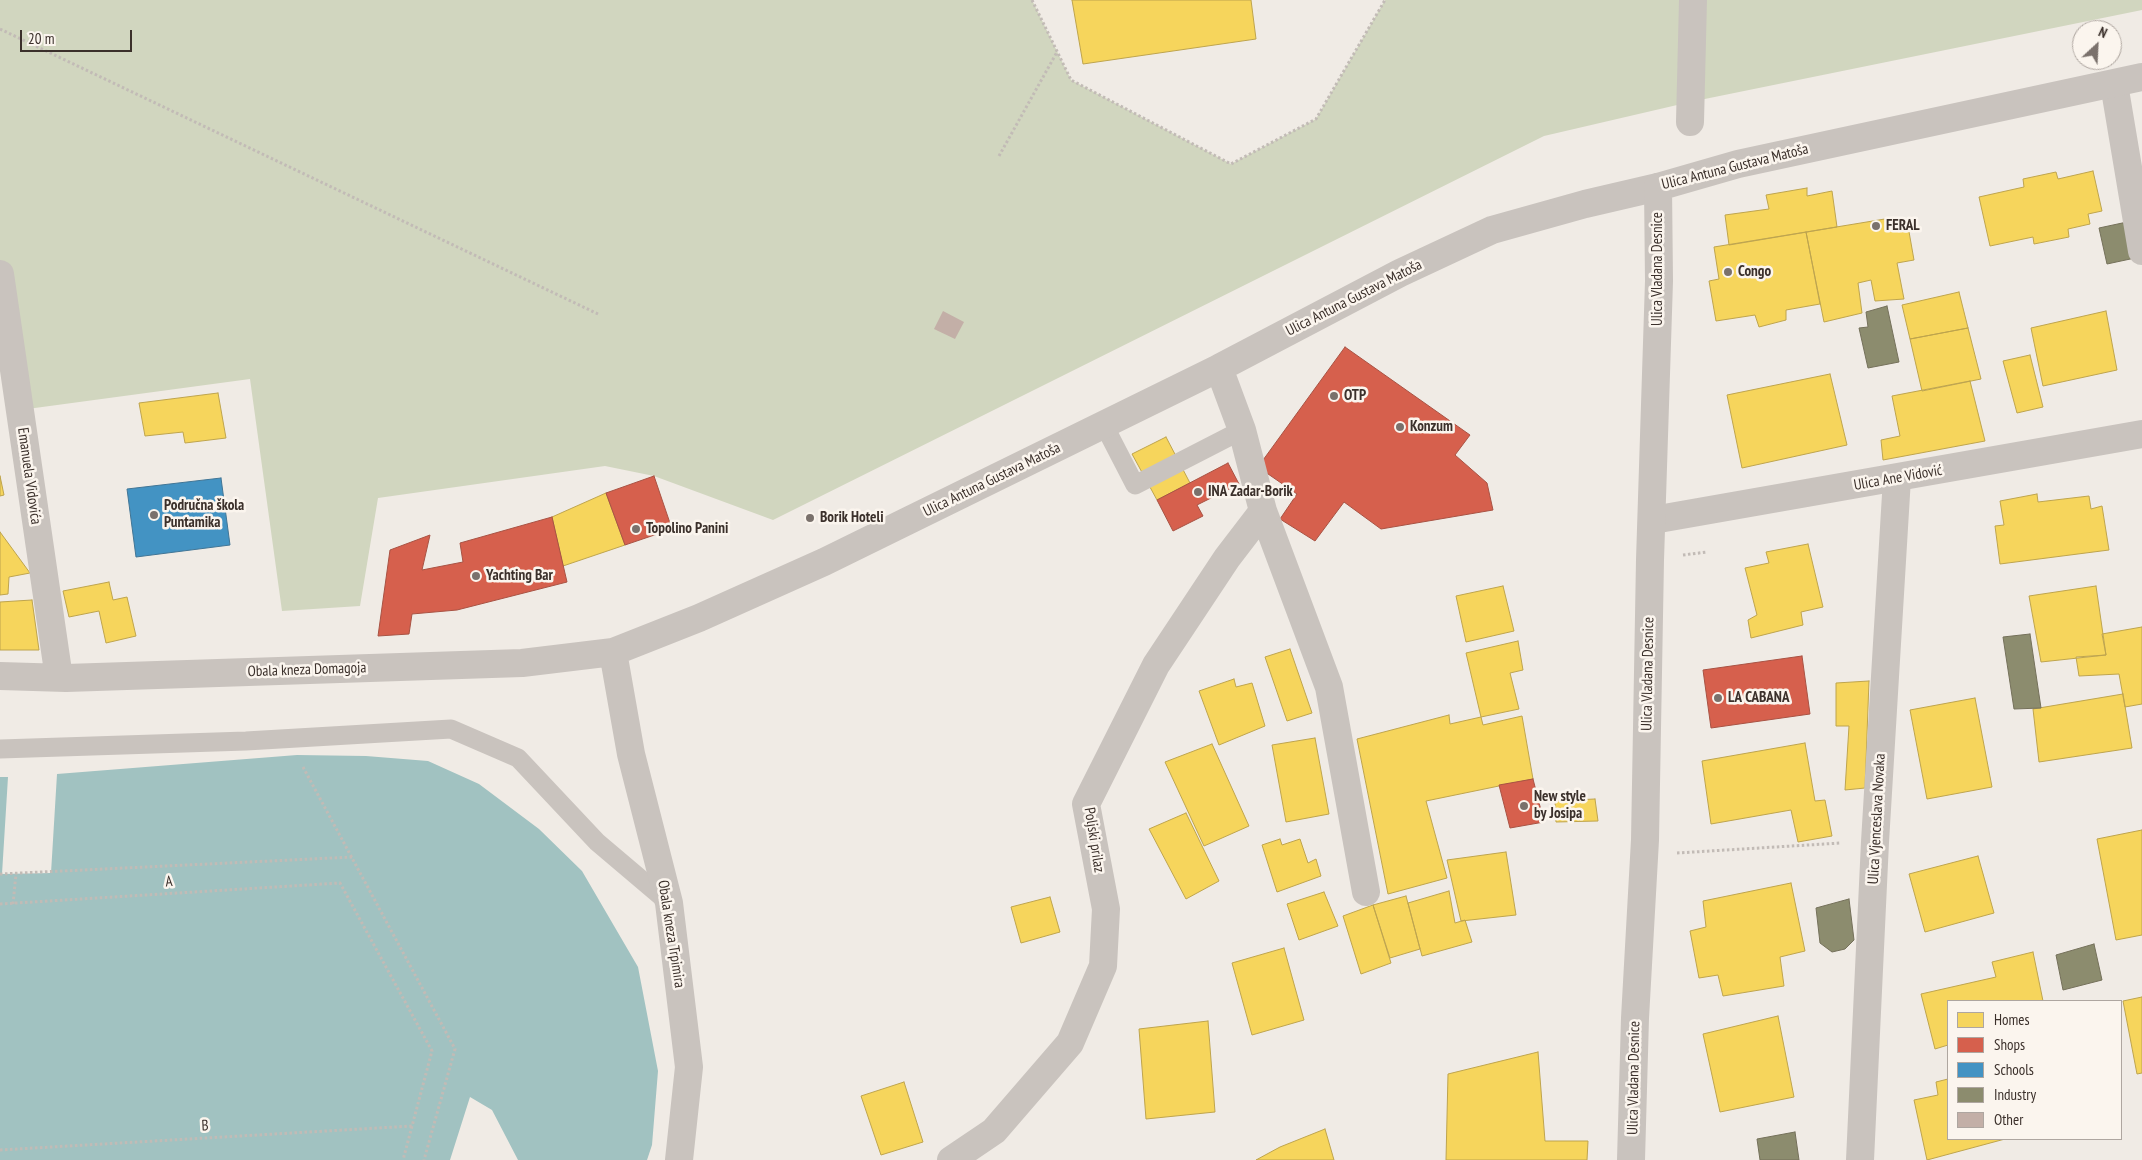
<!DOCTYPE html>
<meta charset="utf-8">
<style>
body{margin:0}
#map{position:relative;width:2142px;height:1160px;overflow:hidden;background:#f0ebe5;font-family:"PT Sans Narrow",sans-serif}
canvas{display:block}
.legend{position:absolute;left:1947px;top:1000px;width:175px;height:140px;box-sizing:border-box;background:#fbf5ee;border:1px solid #aea6a0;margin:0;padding:6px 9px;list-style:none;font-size:15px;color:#3b302b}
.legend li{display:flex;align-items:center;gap:10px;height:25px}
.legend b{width:25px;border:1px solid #aea6a0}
.north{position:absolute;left:2072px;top:20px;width:50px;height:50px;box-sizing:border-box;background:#fbf5ee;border:1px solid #aea6a0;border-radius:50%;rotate:25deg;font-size:14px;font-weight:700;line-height:20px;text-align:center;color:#3b302b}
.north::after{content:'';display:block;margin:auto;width:18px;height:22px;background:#7a716c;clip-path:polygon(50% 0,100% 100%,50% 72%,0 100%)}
.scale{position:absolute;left:20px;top:30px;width:112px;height:22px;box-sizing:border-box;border:2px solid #3b302b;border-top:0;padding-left:6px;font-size:15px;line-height:18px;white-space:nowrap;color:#3b302b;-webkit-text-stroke:4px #fbf5ee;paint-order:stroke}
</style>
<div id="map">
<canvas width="2142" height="1160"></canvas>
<ul class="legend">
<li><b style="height:14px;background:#f6d55c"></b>Homes</li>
<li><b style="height:14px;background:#d6604d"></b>Shops</li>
<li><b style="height:14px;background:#4393c3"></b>Schools</li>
<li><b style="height:14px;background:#8c8c6e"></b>Industry</li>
<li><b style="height:14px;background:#c3afa7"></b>Other</li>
</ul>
<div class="north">N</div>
<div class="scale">20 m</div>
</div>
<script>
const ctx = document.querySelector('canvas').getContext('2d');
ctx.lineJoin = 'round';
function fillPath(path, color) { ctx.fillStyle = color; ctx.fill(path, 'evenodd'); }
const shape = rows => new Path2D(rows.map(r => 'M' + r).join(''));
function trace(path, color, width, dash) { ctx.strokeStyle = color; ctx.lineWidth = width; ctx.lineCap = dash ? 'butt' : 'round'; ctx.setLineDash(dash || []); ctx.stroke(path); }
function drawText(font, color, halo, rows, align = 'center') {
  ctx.font = font + ' "PT Sans Narrow",sans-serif'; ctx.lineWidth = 5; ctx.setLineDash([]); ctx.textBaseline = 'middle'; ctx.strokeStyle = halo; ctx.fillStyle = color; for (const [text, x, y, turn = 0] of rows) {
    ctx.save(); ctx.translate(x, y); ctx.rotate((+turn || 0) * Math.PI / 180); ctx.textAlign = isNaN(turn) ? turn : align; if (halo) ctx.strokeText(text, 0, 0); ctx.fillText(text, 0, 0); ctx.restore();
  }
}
const green = shape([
 [0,0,1032,0,1071,80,1231,164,1316,119,1385,0,2142,0,2142,10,1690,102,1544,136,773,520,654,476,605,466,378,498,360,606,282,611,250,379,20,410,0,274]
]);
const water = shape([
 [297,755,366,756,428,761,479,784,539,829,582,871,638,967,658,1071,652,1145,647,1160,518,1160,492,1110,470,1097,450,1160,0,1160,0,777,8,777,2,874,51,873,57,774]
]);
const homes = shape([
 [1072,0,1251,0,1256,39,1083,64,1072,0],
 [2093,171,2102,211,2088,214,2090,224,2068,229,2069,237,2034,244,2033,237,1990,246,1979,197,2024,187,2023,179,2056,172,2058,179,2093,171],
 [1807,188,1807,196,1832,191,1837,227,1729,245,1725,215,1769,209,1766,195,1807,188],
 [1891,218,1892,230,1908,226,1914,260,1897,263,1904,299,1875,301,1871,280,1858,283,1862,313,1824,322,1806,232,1891,218],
 [1806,232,1820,304,1786,310,1786,320,1759,327,1755,315,1716,321,1709,281,1719,279,1714,247,1806,232],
 [1959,292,1968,328,1910,339,1902,305,1959,292],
 [2106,311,2117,370,2043,386,2031,328,2106,311],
 [1968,328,1981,379,1922,391,1910,339,1968,328],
 [2030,355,2043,407,2017,413,2003,361,2030,355],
 [1830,374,1847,445,1742,468,1727,395,1830,374],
 [1970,381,1985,441,1883,460,1881,440,1900,436,1892,396,1970,381],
 [218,393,226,438,185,443,183,432,145,436,139,403,218,393],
 [1166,437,1190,483,1157,500,1132,454,1166,437],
 [0,476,4,495,0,496,0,476],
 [606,493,625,545,563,566,552,517,606,493],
 [2037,494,2038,502,2089,496,2091,509,2102,506,2109,550,2000,564,1995,526,2004,525,2000,501,2037,494],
 [0,532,30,573,9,577,8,594,0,595,0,532],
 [1808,544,1823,607,1801,612,1803,625,1751,638,1748,620,1757,615,1745,568,1769,563,1766,552,1808,544],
 [109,582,113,600,127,597,136,636,106,643,99,611,69,617,63,591,109,582],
 [1503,586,1514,631,1466,642,1456,596,1503,586],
 [2096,586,2106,655,2041,662,2029,596,2096,586],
 [32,600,39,650,0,650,0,602,32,600],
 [2142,627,2142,704,2125,707,2119,674,2079,676,2076,657,2106,655,2102,634,2142,627],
 [1518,641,1523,670,1510,673,1519,709,1481,717,1466,653,1518,641],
 [1290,649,1312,713,1287,721,1265,657,1290,649],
 [1234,679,1236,687,1252,683,1265,726,1219,745,1199,691,1234,679],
 [1869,681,1865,788,1845,790,1849,726,1836,726,1836,683,1869,681],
 [2123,694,2132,748,2039,762,2033,709,2123,694],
 [1975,698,1992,787,1927,799,1910,710,1975,698],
 [1449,715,1450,724,1481,717,1483,725,1522,716,1533,779,1426,801,1447,878,1388,894,1357,739,1449,715],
 [1315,738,1329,814,1286,822,1272,745,1315,738],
 [1805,743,1815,801,1825,800,1832,836,1798,842,1791,810,1711,824,1702,761,1805,743],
 [1212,744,1249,826,1204,846,1165,762,1212,744],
 [1595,799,1598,821,1556,822,1555,801,1595,799],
 [1186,813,1219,881,1186,899,1149,829,1186,813],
 [2142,830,2142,935,2116,940,2097,839,2142,830],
 [1280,839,1282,845,1300,839,1308,863,1316,859,1321,876,1277,892,1262,845,1280,839],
 [1506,852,1516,915,1461,921,1447,860,1506,852],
 [1978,856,1994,913,1925,932,1909,874,1978,856],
 [1791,883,1805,951,1780,957,1784,986,1723,996,1718,975,1699,978,1690,931,1706,927,1703,901,1791,883],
 [1449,891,1455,923,1465,920,1472,942,1422,956,1408,903,1449,891],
 [1324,892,1338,926,1299,940,1287,904,1324,892],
 [1406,896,1420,949,1390,958,1373,905,1406,896],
 [1050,897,1060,932,1021,943,1011,907,1050,897],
 [1373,905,1391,963,1361,974,1343,916,1373,905],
 [1284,948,1304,1020,1252,1035,1232,963,1284,948],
 [2033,952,2043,1001,1948,1001,1948,1045,1935,1049,1921,994,1996,977,1992,962,2033,952],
 [2142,997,2142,1073,2137,1074,2123,1001,2142,997],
 [1778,1016,1794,1097,1720,1112,1703,1034,1778,1016],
 [1208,1021,1215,1112,1146,1119,1139,1029,1208,1021],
 [1538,1052,1545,1141,1588,1141,1587,1160,1446,1160,1448,1074,1538,1052],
 [1948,1079,1948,1139,2005,1139,1927,1160,1914,1100,1938,1095,1936,1082,1948,1079],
 [904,1082,923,1142,881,1155,861,1096,904,1082],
 [1325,1129,1334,1160,1256,1160,1280,1147,1325,1129]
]);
const shops = shape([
 [1345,347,1470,435,1455,455,1487,483,1493,510,1381,529,1344,502,1315,541,1280,519,1297,494,1258,467,1345,347],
 [1228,463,1239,484,1197,505,1203,516,1173,531,1157,500,1228,463],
 [654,476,672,529,625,545,606,493,654,476],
 [552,517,567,582,457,610,412,614,409,634,378,636,390,550,430,535,422,570,463,562,460,543,552,517],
 [1802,656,1810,714,1711,728,1703,670,1802,656],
 [1533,779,1544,822,1510,828,1499,785,1533,779]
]);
const schools = shape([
 [221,478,230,545,136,557,127,489,221,478]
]);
const industry = shape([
 [2127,222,2135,258,2107,264,2099,228,2127,222],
 [1887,306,1899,362,1868,368,1859,328,1868,327,1866,312,1887,306],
 [2030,634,2041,708,2014,709,2003,637,2030,634],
 [1849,899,1854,940,1845,949,1832,952,1820,943,1816,908,1849,899],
 [2094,944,2102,980,2063,990,2056,955,2094,944],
 [1795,1132,1799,1160,1760,1160,1757,1139,1795,1132]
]);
const building = shape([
 [943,311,964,322,955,339,934,329]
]);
const path = shape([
 [1032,0,1071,80,1231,164,1316,119,1385,0],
 [0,29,598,314],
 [999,156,1057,52],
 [1683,555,1707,552],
 [303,767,455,1049,424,1160],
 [1677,853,1841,843],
 [0,874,353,857],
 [0,904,340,883,432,1051,403,1160],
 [13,904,16,874],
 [0,1150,412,1126]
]);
const service = shape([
 [1104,425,1135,485,1242,430],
 [0,749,246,741,451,729,518,758,597,842,669,903]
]);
const minor = shape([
 [2114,84,2142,251],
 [1690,122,1693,0],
 [0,274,59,678],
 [1219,368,1242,430,1263,511,1329,687,1366,892],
 [1653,520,2142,434],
 [613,652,631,754,669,903,689,1067,679,1160],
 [0,676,66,678,522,663,613,652,699,618,824,562,1219,368,1400,273,1492,230,1585,204,1658,187],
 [951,1160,994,1131,1070,1043,1103,966,1106,909,1086,804,1156,665,1227,558,1263,511],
 [1860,1160,1875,842,1897,478]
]);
const tertiary = shape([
 [1631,1160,1635,1018,1645,840,1650,560,1659,281,1658,187,1738,164,2142,77]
]);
const markers = [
 [1876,226,5,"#7a716c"],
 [1728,272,5,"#7a716c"],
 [1334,396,5,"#7a716c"],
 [1400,427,5,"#7a716c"],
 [1198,492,5,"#7a716c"],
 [154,515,5,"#7a716c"],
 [810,518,5,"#7a716c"],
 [636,529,5,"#7a716c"],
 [476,576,5,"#7a716c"],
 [1718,698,5,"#7a716c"],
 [1524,806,5,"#7a716c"]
];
const streetNames = [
 ["Ulica Antuna Gustava Matoša",1735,167,-14],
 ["Ulica Vladana Desnice",1658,269,-90],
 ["Ulica Antuna Gustava Matoša",1354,298,-27],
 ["Emanuela Vidovića",29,476,82],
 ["Ulica Ane Vidović",1898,478,-10],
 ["Ulica Antuna Gustava Matoša",992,480,-26],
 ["Obala kneza Domagoja",307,670,-2],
 ["Ulica Vladana Desnice",1648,674,-89],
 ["Ulica Vjenceslava Novaka",1877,819,-87],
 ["Poljski prilaz",1094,840,81],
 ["A",169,882,-4],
 ["Obala kneza Trpimira",671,934,81],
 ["Ulica Vladana Desnice",1634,1078,-89],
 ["B",205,1126,-3]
];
const poiNames = [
 ["FERAL",1886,226],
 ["Congo",1738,272],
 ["OTP",1344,396],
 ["Konzum",1410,427],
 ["INA Zadar-Borik",1208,492],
 ["Područna škola",164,506],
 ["Puntamika",164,523],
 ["Borik Hoteli",820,518],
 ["Topolino Panini",646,529],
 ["Yachting Bar",486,576],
 ["LA CABANA",1728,698],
 ["New style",1534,797],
 ["by Josipa",1534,814]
];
fillPath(green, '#d1d6bf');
fillPath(water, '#a1c2c1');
fillPath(homes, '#f6d55c');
trace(homes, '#bea44d', 1);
fillPath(shops, '#d6604d');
trace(shops, '#a85243', 1);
fillPath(schools, '#4393c3');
trace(schools, '#417595', 1);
fillPath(industry, '#8c8c6e');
trace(industry, '#74705a', 1);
fillPath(building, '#c3afa7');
trace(path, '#c2bbb6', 3, [2.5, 2.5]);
trace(service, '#c9c3be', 19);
trace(minor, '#c9c3be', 28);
trace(tertiary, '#c9c3be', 28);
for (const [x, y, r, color] of markers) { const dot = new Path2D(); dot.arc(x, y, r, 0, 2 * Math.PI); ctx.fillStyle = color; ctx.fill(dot); trace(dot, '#fbf5ee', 2); }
drawText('15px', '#3b302b', '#fbf5ee', streetNames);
drawText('bold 15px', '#3b302b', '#fbf5ee', poiNames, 'left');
</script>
